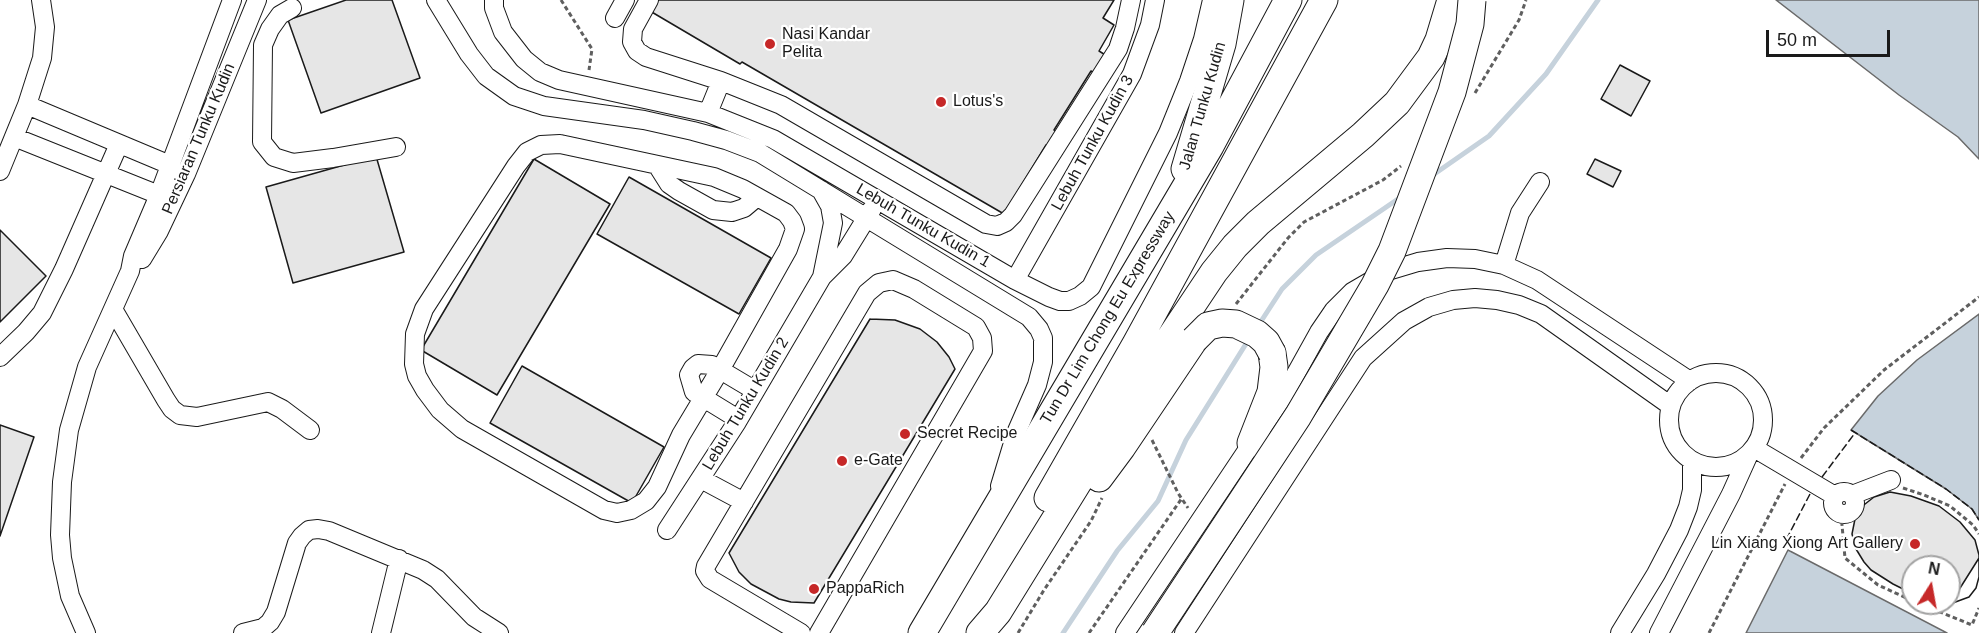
<!DOCTYPE html>
<style>
body{margin:0}
#map{position:relative;width:1979px;height:633px;overflow:hidden;background:#fff;font-family:Arial,sans-serif}
canvas{display:block}
.north{position:absolute;left:1901px;top:555px;width:60px;height:60px;box-sizing:border-box;background:#fff;border:2px solid #a3a3a3;border-radius:50%;rotate:11deg;font-size:16px;font-weight:700;line-height:24px;text-align:center;color:#1a1a1a}
.north::after{content:'';display:block;margin:auto;width:21px;height:27px;background:#c62828;clip-path:polygon(50% 0,100% 100%,50% 72%,0 100%)}
.scale{position:absolute;left:1766px;top:30px;width:124px;height:27px;box-sizing:border-box;border:3px solid #1a1a1a;border-top:0;padding-left:8px;font-size:18px;line-height:21px;white-space:nowrap;color:#1a1a1a;-webkit-text-stroke:4px #fff;paint-order:stroke}
</style>
<div id="map">
<canvas width="1979" height="633"></canvas>
<div class="north">N</div>
<div class="scale">50 m</div>
</div>
<script>
const ctx = document.querySelector('canvas').getContext('2d');
ctx.lineJoin = 'round';
function fillPath(path, color) { ctx.fillStyle = color; ctx.fill(path, 'evenodd'); }
const shape = rows => new Path2D(rows.map(r => 'M' + r).join(''));
function trace(path, color, width, dash) { ctx.strokeStyle = color; ctx.lineWidth = width; ctx.lineCap = dash ? 'butt' : 'round'; ctx.setLineDash(dash || []); ctx.stroke(path); }
function drawText(font, color, halo, rows, align = 'center') {
  ctx.font = font + ' Arial,sans-serif'; ctx.lineWidth = 4.5; ctx.setLineDash([]); ctx.textBaseline = 'middle'; ctx.strokeStyle = halo; ctx.fillStyle = color; for (const [text, x, y, turn = 0] of rows) {
    ctx.save(); ctx.translate(x, y); ctx.rotate((+turn || 0) * Math.PI / 180); ctx.textAlign = isNaN(turn) ? turn : align; if (halo) ctx.strokeText(text, 0, 0); ctx.fillText(text, 0, 0); ctx.restore();
  }
}
const water = shape([
 [1776,0,1979,0,1979,159,1958,137,1899,95,1776,0],
 [1979,314,1979,520,1972,509,1946,489,1851,430,1878,396,1917,360,1979,314],
 [1788,550,1947,633,1746,633,1788,550]
]);
const stream = shape([
 [1430,177,1489,136,1546,74,1598,0],
 [1258,326,1282,289,1316,255,1401,197],
 [1063,633,1117,551,1158,501,1186,440,1249,339]
]);
const building = shape([
 [346,0,392,0,420,78,321,113,288,20,346,0],
 [656,0,1114,0,1103,18,1114,25,1099,51,1107,56,1096,74,1091,71,1054,130,1061,134,1052,149,1046,145,1004,214,742,62,740,64,650,11,656,0],
 [1620,65,1650,81,1631,116,1601,99,1620,65],
 [376,156,404,252,293,283,266,187,376,156],
 [534,159,610,204,497,395,421,350,534,159],
 [1595,159,1621,171,1613,187,1587,174,1595,159],
 [629,177,771,258,739,314,597,234,629,177],
 [0,230,46,276,0,322,0,230],
 [870,319,895,320,920,329,937,342,949,357,955,369,814,603,791,602,779,599,751,584,739,572,729,553,870,319],
 [522,366,664,447,632,503,490,423,522,366],
 [0,425,34,437,0,536,0,425],
 [1890,492,1911,496,1939,506,1960,522,1975,540,1979,555,1979,577,1976,588,1969,597,1950,604,1946,603,1949,603,1949,567,1913,567,1913,594,1893,584,1871,570,1864,562,1856,549,1852,534,1855,519,1860,508,1874,497,1890,492],
 [1979,558,1979,577,1976,588,1969,597,1950,604,1979,558]
]);
const path = shape([
 [561,0,592,49,589,70],
 [1475,93,1519,20,1526,0],
 [1236,304,1288,238,1304,222,1383,180,1401,166],
 [1152,440,1178,493,1188,508],
 [1801,458,1824,428,1884,370,1979,297],
 [1903,488,1924,495,1950,506,1973,525,1979,534],
 [1841,514,1845,558,1878,585,1913,601],
 [1918,603,1972,625,1979,608],
 [1018,633,1044,590,1091,521,1102,498],
 [1089,633,1182,498],
 [1709,633,1785,484]
]);
const minor = shape([
 [436,0,469,54,486,76,514,96,544,106,644,120,693,131,726,140,760,153,1029,317,1039,329,1043,338,1043,362,1037,385,1016,433,1000,486],
 [494,0,494,8,503,32,524,59,540,72,559,80,708,113,773,139,1015,280,1049,297,1060,301,1069,301,1080,296,1091,287,1168,133,1189,81,1203,39,1212,0],
 [649,0,633,29,632,42,637,51,646,57,721,81,708,113],
 [292,8,280,15,270,29,263,45,262,142,274,157,293,163,333,158,396,147],
 [615,18,625,0],
 [721,81,781,105,986,224,997,226,1006,222,1013,215,1118,49,1125,28,1131,0],
 [27,105,170,165,173,176],
 [14,137,159,195],
 [560,144,714,177,743,189,786,213,792,221,795,229,788,249,720,370,681,435,657,487,646,501,631,510,617,513,604,510,462,429,440,410,425,390,417,376,414,364,415,334,424,309,516,166,527,152,541,145,560,144],
 [657,165,669,184,679,191,713,210,732,212,744,208,757,197],
 [0,171,27,105,42,58,45,27,41,0],
 [821,190,830,206,833,223,822,277],
 [142,259,159,231,186,174,257,0],
 [1504,265,1520,213,1540,182],
 [1015,280,1132,74,1150,25,1155,0],
 [113,309,166,400,172,409,180,415,197,417,268,402,282,409,310,430],
 [0,357,26,332,42,313,64,269,119,144],
 '1669 420a47 47 0 1 1 94 0a47 47 0 1 1-94 0Z',
 [738,419,694,392,689,375,693,368,698,364,712,365,754,390],
 [1754,448,1835,496],
 [701,479,744,502],
 '1833 503a11 11 0 1 1 22 0a11 11 0 1 1-22 0Z',
 [1852,495,1891,480],
 [667,530,737,422,822,277,843,256,872,209],
 [86,633,70,596,62,558,60,535,62,482,69,430,87,367,130,271,133,256,159,195,232,0],
 [243,633,263,628,270,622,276,612,297,543,302,536,309,530,318,529,329,531,423,570,437,579,474,617,499,633],
 [381,633,399,559],
 [801,633,710,579,705,571,706,566,867,293,879,283,893,280,914,289,976,327,982,338,983,351,819,633],
 [1125,633,1284,395,1319,332,1334,310,1352,292,1388,271,1418,262,1447,258,1475,259,1504,265,1537,280,1690,381],
 [1184,633,1363,358,1404,321,1429,307,1453,300,1475,298,1497,300,1519,305,1541,314,1671,406],
 [1620,633,1656,574,1679,530,1688,507,1692,490,1692,461],
 [1659,633,1731,494,1749,454]
]);
const highway = shape([
 [1185,169,1222,44,1230,0],
 [1251,443,1271,392,1274,367,1272,353],
 [1099,478,1122,447,1194,340],
 [1048,498,1136,344,1324,0],
 [922,633,1210,146,1288,0],
 [980,633,998,612,1132,395,1214,272,1235,246,1258,223,1363,135,1397,103,1431,57,1439,40,1451,0]
]);
const highwayBridge = shape([
 [1194,340,1208,326,1222,323,1236,324,1257,334,1266,342,1272,353],
 [1155,633,1298,416,1375,285,1392,251,1452,92,1470,24,1472,0]
]);
const fence = shape([
 [1851,430,1946,489,1972,509,1979,520],
 [1822,477,1855,433],
 [1786,540,1810,494]
]);
const markers = [
 [770,44,6,"#c62828"],
 [941,102,6,"#c62828"],
 [905,434,6,"#c62828"],
 [842,461,6,"#c62828"],
 [1915,544,6,"#c62828"],
 [814,589,6,"#c62828"]
];
const poiNames = [
 ["Nasi Kandar",782,35],
 ["Pelita",782,53],
 ["Lotus's",953,102],
 ["Secret Recipe",917,434],
 ["e-Gate",854,461],
 ["Lin Xiang Xiong Art Gallery",1903,544,"right"],
 ["PappaRich",826,589]
];
const streetNames = [
 ["Jalan Tunku Kudin",1203,106,-74],
 ["Persiaran Tunku Kudin",199,139,-67],
 ["Lebuh Tunku Kudin 3",1093,143,-61],
 ["Lebuh Tunku Kudin 1",923,226,30],
 ["Tun Dr Lim Chong Eu Expressway",1108,318,-59],
 ["Lebuh Tunku Kudin 2",746,404,-59]
];
fillPath(water, '#c6d2dc');
trace(water, '#6a6a6a', 1.5);
trace(stream, '#c6d2dc', 5);
fillPath(building, '#e6e6e6');
trace(building, '#1a1a1a', 1.5);
trace(minor, '#1a1a1a', 20);
trace(highway, '#1a1a1a', 29);
trace(path, '#5f5f5f', 3, [4.5, 3]);
trace(minor, '#fff', 18);
trace(highway, '#fff', 27);
trace(highwayBridge, '#1a1a1a', 29, []);
trace(highwayBridge, '#fff', 27);
trace(fence, '#1a1a1a', 1.5, [8, 3]);
for (const [x, y, r, color] of markers) { const dot = new Path2D(); dot.arc(x, y, r, 0, 2 * Math.PI); ctx.fillStyle = color; ctx.fill(dot); trace(dot, '#fff', 2); }
drawText('16px', '#1a1a1a', '#fff', poiNames, 'left');
drawText('16px', '#1a1a1a', '#fff', streetNames);
</script>
